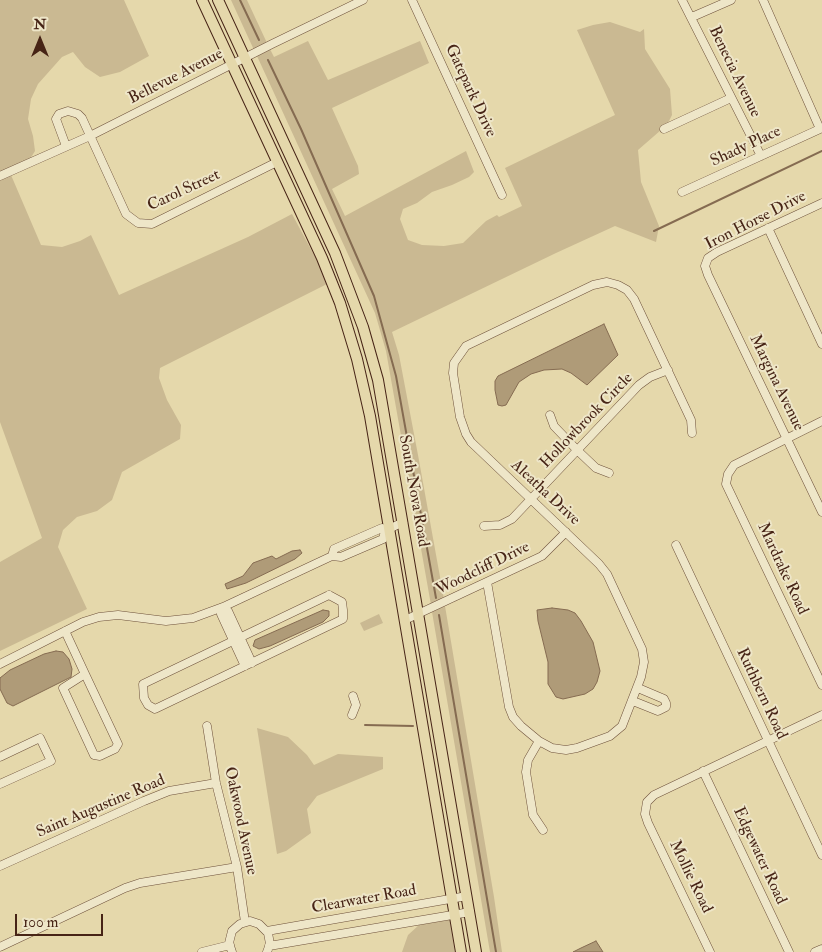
<!DOCTYPE html>
<style>
body{margin:0}
#map{position:relative;width:822px;height:952px;overflow:hidden;background:#e5d8ab;font-family:"IM FELL Double Pica",serif}
canvas{display:block}
.north{position:absolute;left:15px;top:15px;width:50px;height:50px;-webkit-text-stroke:4px #eee6c8;paint-order:stroke;rotate:0deg;font-size:14px;font-weight:700;line-height:20px;text-align:center;color:#472416}
.north::after{content:'';display:block;margin:auto;width:18px;height:22px;background:#472416;clip-path:polygon(50% 0,100% 100%,50% 72%,0 100%)}
.scale{position:absolute;left:15px;top:914px;width:88px;height:22px;box-sizing:border-box;border:2px solid #472416;border-top:0;padding-left:6px;font-size:15px;line-height:18px;white-space:nowrap;color:#472416;-webkit-text-stroke:4px #eee6c8;paint-order:stroke}
</style>
<div id="map">
<canvas width="822" height="952"></canvas>
<div class="north">N</div>
<div class="scale">100 m</div>
</div>
<script>
const ctx = document.querySelector('canvas').getContext('2d');
ctx.lineJoin = 'round';
function fillPath(path, color) { ctx.fillStyle = color; ctx.fill(path, 'evenodd'); }
const shape = rows => new Path2D(rows.map(r => 'M' + r).join(''));
function trace(path, color, width, dash) { ctx.strokeStyle = color; ctx.lineWidth = width; ctx.lineCap = dash ? 'butt' : 'round'; ctx.setLineDash(dash || []); ctx.stroke(path); }
function drawText(font, color, halo, rows, align = 'center') {
  ctx.font = font + ' "IM FELL Double Pica",serif'; ctx.lineWidth = 4; ctx.setLineDash([]); ctx.textBaseline = 'middle'; ctx.strokeStyle = halo; ctx.fillStyle = color; for (const [text, x, y, turn = 0] of rows) {
    ctx.save(); ctx.translate(x, y); ctx.rotate((+turn || 0) * Math.PI / 180); ctx.textAlign = isNaN(turn) ? turn : align; if (halo) ctx.strokeText(text, 0, 0); ctx.fillText(text, 0, 0); ctx.restore();
  }
}
const green = shape([
 [0,0,124,0,149,56,120,72,100,77,85,67,73,52,62,57,38,84,31,99,28,119,33,136,35,151,30,159,0,172],
 [231,0,247,0,267,43,254,50],
 [610,22,640,32,644,29,645,49,670,89,672,115,668,123,660,127,661,130,638,150,641,182,659,226,656,242,615,226,556,253,392,332,399,355,418,455,444,599,431,605,386,351,375,313,257,56,270,49,274,57,308,41,328,80,420,41,429,63,332,108,358,166,359,174,332,189,345,216,466,151,474,172,469,177,452,185,432,192,417,203,403,209,400,219,408,240,422,245,444,246,463,243,486,221,497,215,499,217,522,206,505,168,615,115,577,30,593,25],
 [11,175,41,245,62,247,80,241,91,235,119,295,248,237,292,214,329,283,160,368,159,378,167,400,181,425,180,439,122,472,112,500,97,511,77,517,63,530,58,547,87,609,0,651,0,562,42,538,0,422,0,179],
 [445,606,494,897,502,952,490,952,432,612],
 [379,614,383,623,364,631,360,623],
 [257,728,288,737,307,755,314,765,338,754,383,757,383,769,317,796,307,809,311,833,286,851,277,854],
 [448,920,450,920,455,952,402,952,408,935,419,925]
]);
const water = shape([
 [604,324,618,355,587,385,571,373,562,369,544,370,531,374,519,382,506,405,502,406,498,405,495,390,495,381,498,376,604,324],
 [300,550,302,553,295,559,246,583,227,589,225,584,243,576,253,563,272,556,276,559,292,551,300,550],
 [552,608,568,610,575,613,581,621,593,642,600,671,597,682,593,689,585,694,563,699,556,697,548,684,548,662,538,621,537,610,552,608],
 [323,610,329,611,329,616,323,622,270,646,259,649,253,646,255,640,323,610],
 [56,651,63,652,69,659,72,669,71,677,13,706,7,703,0,689,0,678,10,670,44,654,56,651],
 [596,941,603,952,573,952,581,948,596,941]
]);
const stream = shape([
 [240,0,259,40],
 [268,60,301,129,374,296,396,376,436,598],
 [654,231,822,151],
 [439,615,496,952],
 [365,725,413,726]
]);
const minor = shape([
 [412,0,502,195],
 [682,0,761,156],
 [763,0,820,129],
 [692,17,731,0],
 [664,129,731,98],
 [66,146,56,119,59,114,68,111,78,114,82,118,126,214,138,223,152,224,277,162],
 [0,176,90,136,272,44,363,0],
 [682,192,822,128],
 [822,203,717,252,708,258,705,266,708,275,822,512],
 [768,228,822,344],
 [550,415,554,426,577,450,596,468,609,473],
 [822,421,734,465,728,474,726,484,822,685],
 [484,526,500,525,512,519,639,385,650,377,668,370],
 [385,531,383,539,341,557,332,556,334,549,382,528,385,531,403,522],
 [676,545,822,855],
 [487,582,509,707,513,717,521,726,539,741,552,748,566,750,577,748,610,736,622,726,641,677,644,662,642,649,607,574,599,564,471,442,466,434,460,417,453,373,454,363,466,346,593,285,607,282,618,285,627,290,634,299,691,420,692,433],
 [329,595,342,602,343,610,343,619,155,709,148,705,144,698,143,684,329,595],
 [405,620,542,556,566,532],
 [65,631,85,674],
 [0,664,83,622,99,617,118,615,166,621,193,618,223,607,332,556],
 [245,666,221,614,223,607,228,611,252,663],
 [85,674,118,744,115,749,100,756,94,755,63,688,85,674],
 [633,701,658,711,666,707,666,703,664,699,638,688],
 [352,715,356,705,353,696],
 [207,726,216,783,237,867,245,922],
 [539,741,528,760,526,772,533,815,543,830],
 [0,757,40,738,51,761,0,784],
 [703,771,789,952],
 [0,866,144,801,169,791,216,783],
 [267,931,467,896],
 [269,946,470,912],
 [0,947,125,888,140,883,237,867],
 [202,952,230,945],
 [232,952,229,943,232,931,240,924,250,921,259,924,268,933,270,944,267,952],
 [710,952,648,823,645,814,647,802,654,795,822,715],
 [815,952,822,949]
]);
const major = shape([
 [202,0,322,258,340,303,357,359,370,416,461,952],
 [218,0,335,253,363,327,378,380,476,952]
]);
const streetNames = [
 ["Benecia Avenue",734,72,64],
 ["Bellevue Avenue",176,77,-27],
 ["Gatepark Drive",470,91,65],
 ["Shady Place",746,147,-25],
 ["Carol Street",184,191,-25],
 ["Iron Horse Drive",756,221,-27],
 ["Margina Avenue",776,383,64],
 ["Hollowbrook Circle",587,421,-46],
 ["South Nova Road",413,491,80],
 ["Aleatha Drive",545,493,43],
 ["Woodcliff Drive",483,569,-26],
 ["Mardrake Road",782,569,65],
 ["Ruthbern Road",761,694,65],
 ["Saint Augustine Road",101,807,-23],
 ["Oakwood Avenue",240,821,78],
 ["Edgewater Road",759,856,65],
 ["Mollie Road",690,877,64],
 ["Clearwater Road",364,900,-10]
];
fillPath(green, '#cab992');
fillPath(water, '#af9b78');
trace(water, '#856b51', 1);
trace(stream, '#856b51', 2);
trace(minor, '#6e513b', 9);
trace(major, '#472416', 12);
trace(minor, '#eee6c8', 8);
trace(major, '#e5d8ab', 10);
drawText('16px', '#472416', '#eee6c8', streetNames);
</script>
